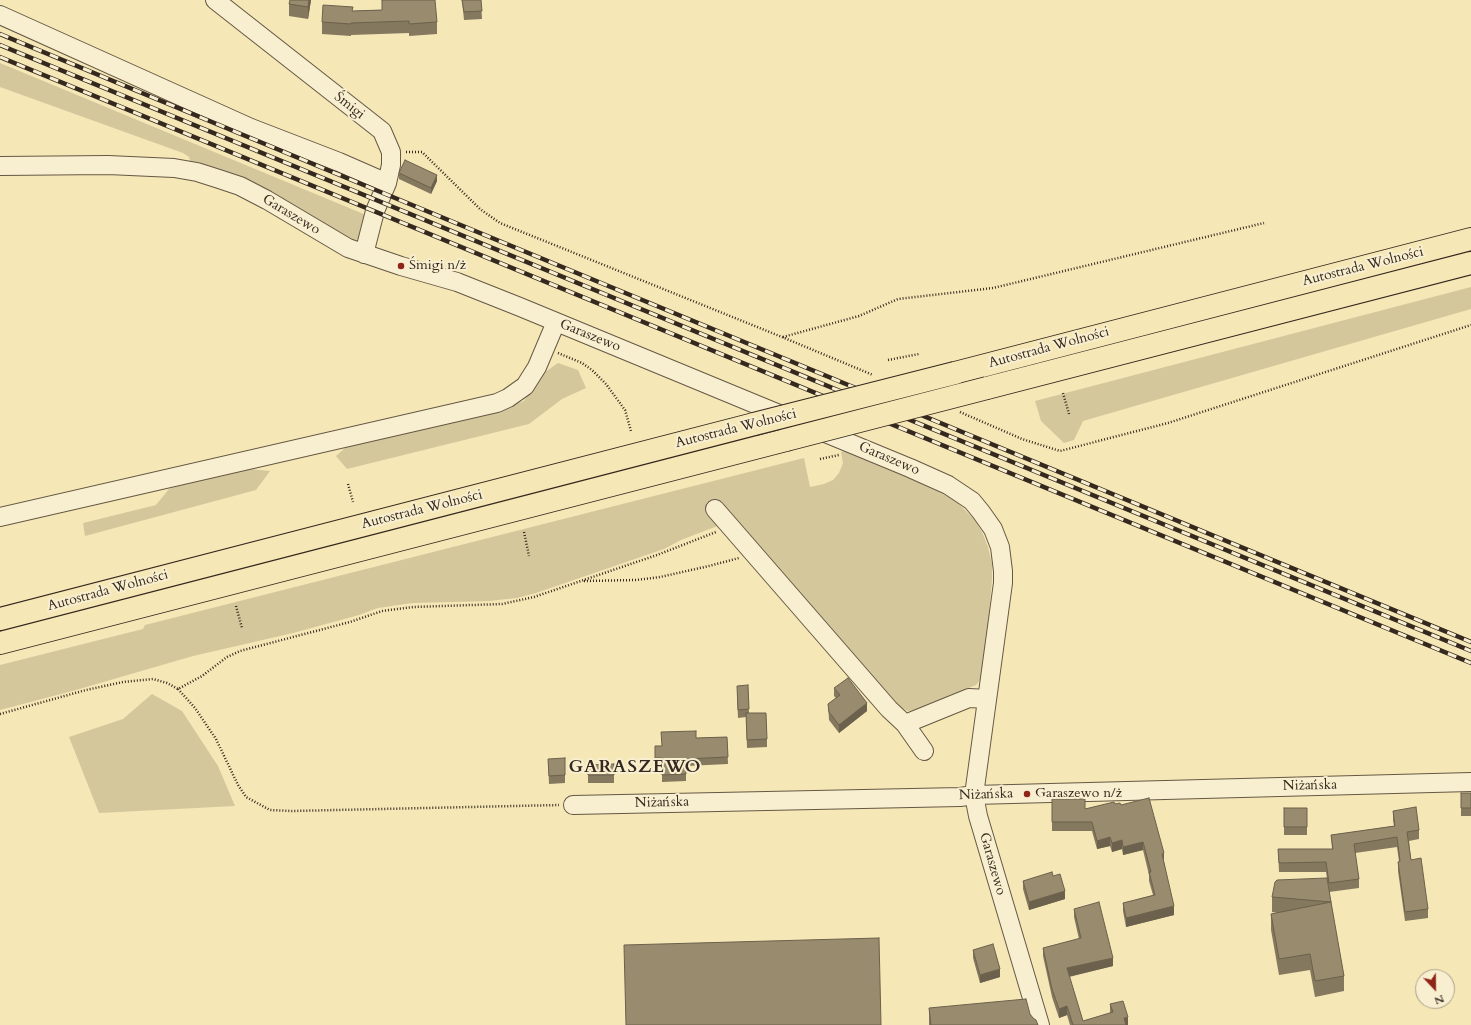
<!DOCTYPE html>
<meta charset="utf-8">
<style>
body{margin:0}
#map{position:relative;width:1471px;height:1025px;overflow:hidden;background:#f5e7b6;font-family:Cardo,serif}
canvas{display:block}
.north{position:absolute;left:1415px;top:969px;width:40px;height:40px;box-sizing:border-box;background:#f8efd0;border:1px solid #aa9f89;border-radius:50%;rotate:158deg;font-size:11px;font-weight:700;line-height:16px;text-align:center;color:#35281e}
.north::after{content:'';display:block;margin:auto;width:14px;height:18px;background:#8f2418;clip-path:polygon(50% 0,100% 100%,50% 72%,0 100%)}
</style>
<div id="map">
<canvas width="1471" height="1025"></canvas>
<div class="north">N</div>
</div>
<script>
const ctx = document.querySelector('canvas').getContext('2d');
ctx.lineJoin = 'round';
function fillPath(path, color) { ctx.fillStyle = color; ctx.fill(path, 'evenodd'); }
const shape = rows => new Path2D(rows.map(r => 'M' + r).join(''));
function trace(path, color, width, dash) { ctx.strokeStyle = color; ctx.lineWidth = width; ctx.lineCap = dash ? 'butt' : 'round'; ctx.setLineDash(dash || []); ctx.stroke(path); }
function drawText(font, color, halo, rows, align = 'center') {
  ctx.font = font + ' Cardo,serif'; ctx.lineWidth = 4; ctx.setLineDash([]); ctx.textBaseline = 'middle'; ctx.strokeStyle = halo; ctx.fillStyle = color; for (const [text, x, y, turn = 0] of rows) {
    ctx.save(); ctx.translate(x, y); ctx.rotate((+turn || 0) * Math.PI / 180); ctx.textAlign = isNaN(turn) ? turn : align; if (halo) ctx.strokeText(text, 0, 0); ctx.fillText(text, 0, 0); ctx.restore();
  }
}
const green = shape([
 [0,63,366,215,360,238,351,242,188,163,190,160,189,157,183,153,0,87],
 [1471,287,1471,309,1083,421,1074,440,1064,443,1041,421,1035,401],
 [558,363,578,370,586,388,562,399,529,424,347,469,336,456,346,447,492,413,524,401,541,375],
 [700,448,702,453,0,634,0,628],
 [845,451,903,475,951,498,958,503,974,519,982,532,988,547,992,564,992,580,987,636,980,680,976,685,914,710,908,711,903,709,897,705,720,525,681,540,664,549,536,593,517,598,489,601,413,603,378,608,359,615,293,633,193,656,76,690,0,710,0,665,143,629,145,625,804,458,810,487,824,484,833,480,839,473,843,463,841,452],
 [240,468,270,471,256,490,85,536,83,523,156,505,169,489,198,479],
 [152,694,182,711,218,766,235,806,99,813,69,737,123,719]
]);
const path = shape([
 [406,152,422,152,480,209,500,223,782,337,873,375],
 [783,337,859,316,898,299,993,288,1264,223],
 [558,353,582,363,592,370,606,384,625,410,631,431],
 [888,360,919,354],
 [1063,393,1069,414],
 [960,412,1022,439,1060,451,1168,423,1471,325],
 [820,459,839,455],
 [348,484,353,502],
 [524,532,529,556],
 [584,581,636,580,660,577,709,566,739,558],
 [236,606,242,628],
 [178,689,195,708,216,739,238,785,246,797,270,810,292,811,559,805],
 [0,714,86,690,123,682,153,679,167,683,178,689,202,676,227,657,240,651,350,622,382,611,413,607,502,604,534,597,657,555,716,532]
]);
const minor = shape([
 [215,0,382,131,391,152,391,165,387,183,375,211,364,254],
 [0,15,251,128,339,162,387,183],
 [0,166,108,165,174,168,197,172,219,179,240,186,267,200,348,248,401,266,457,282,520,307,910,468,948,485,972,501,981,512,993,529,1000,547,1003,571,1003,583,974,795,978,816,1040,1025],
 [715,509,889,709,905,724,969,698,987,699],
 [0,517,497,403,508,398,525,386,537,367,556,322],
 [905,724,924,751],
 [573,805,960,797,974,795,1471,782]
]);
const highway = shape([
 [955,373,1471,239],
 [987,388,1471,263],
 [0,619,754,424],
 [0,643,786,440]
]);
const rail = shape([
 [0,34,383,193,1471,642],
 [0,45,1471,651],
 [0,57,1471,663]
]);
const highwayBridge = shape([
 [754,424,955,373],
 [786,440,987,388]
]);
const wall = shape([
 [311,0,308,19,289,16,289,4],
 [462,0,481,0,482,19,464,20],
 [382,10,437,22,437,34,409,36,409,33,351,35,351,36,322,34,322,22,353,11],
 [399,173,437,181,431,194,399,179],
 [748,685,749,713,767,739,767,747,747,748,746,717,738,718,737,694],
 [834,688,867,711,839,733,829,720,828,704,836,698,834,696],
 [727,737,728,764,686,766,686,781,662,782,662,765,655,765,655,753,662,746,696,738],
 [548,759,565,775,565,783,549,784],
 [614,764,614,783,588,783,588,765],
 [1461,793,1471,793,1471,816,1461,816],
 [1052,799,1085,809,1115,804,1121,805,1164,862,1174,915,1126,927,1123,911,1123,903,1153,895,1149,881,1149,875,1143,850,1123,855,1122,849,1112,852,1110,846,1097,849,1092,831,1052,831],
 [1284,808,1307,808,1307,835,1284,835],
 [1393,811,1419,830,1419,839,1409,841,1411,860,1428,909,1428,918,1405,921,1398,871,1398,862,1399,861,1397,847,1355,853,1359,879,1359,888,1329,892,1344,976,1344,991,1315,997,1310,970,1279,975,1271,930,1271,914,1278,913,1272,912,1272,897,1329,890,1326,872,1279,872,1278,849,1332,849,1331,835,1394,826,1393,820],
 [1053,876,1065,899,1029,910,1023,889,1023,881],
 [1074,909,1113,966,1069,977,1083,1021,1110,1013,1110,1004,1128,1025,1070,1025,1067,1015,1059,1018,1052,997,1043,956,1043,948,1079,939,1074,917],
 [973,950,1000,977,980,983,973,958],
 [929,1008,1030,1014,1038,1025,929,1025]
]);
const shadedWall = shape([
 [309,0,311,0,308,19,308,7],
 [437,175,437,181,431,194,431,188],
 [867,703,867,711,839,733,839,725],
 [1110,837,1110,846,1097,849,1097,841],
 [1122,840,1122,849,1112,852,1112,843],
 [1143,842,1143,850,1123,855,1123,847],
 [1164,853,1164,862,1162,854],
 [1065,891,1065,899,1029,910,1029,902],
 [1174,906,1174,915,1126,927,1126,918],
 [1113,958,1113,966,1067,977,1067,968],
 [1000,969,1000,977,980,983,980,975],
 [1067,1006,1067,1015,1059,1018,1059,1009],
 [1128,1017,1128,1025,1124,1025,1124,1018]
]);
const building = shape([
 [290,0,309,0,308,7,289,4,290,0],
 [382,0,435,0,437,22,409,24,409,21,351,23,351,24,322,22,323,5,353,7,352,11,382,10,382,0],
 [462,0,481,0,482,11,464,12,462,0],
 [405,160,437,175,431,188,399,173,405,160],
 [848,678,867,703,839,725,829,712,828,704,840,695,834,688,848,678],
 [748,685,749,709,738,710,737,686,748,685],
 [746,713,766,713,767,739,747,740,746,713],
 [696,731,696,738,727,737,728,757,685,759,686,774,662,775,662,758,655,758,655,746,662,746,661,732,696,731],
 [565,758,565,775,549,776,548,759,565,758],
 [614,764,614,775,588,775,588,765,614,764],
 [1461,793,1471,793,1471,808,1461,808,1461,793],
 [1149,798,1164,853,1162,854,1174,906,1126,918,1123,903,1155,895,1149,872,1151,872,1143,842,1123,847,1122,840,1112,843,1110,837,1097,841,1092,822,1052,822,1052,799,1085,799,1085,809,1114,802,1115,804,1120,803,1121,805,1149,798],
 [1416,807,1419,830,1407,832,1411,860,1421,858,1428,909,1405,912,1398,862,1400,861,1397,837,1354,844,1359,879,1329,883,1326,862,1279,863,1278,849,1333,849,1331,835,1395,826,1393,811,1416,807],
 [1284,808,1307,808,1307,827,1284,827,1284,808],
 [1052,872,1053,876,1060,874,1065,891,1029,902,1023,881,1052,872],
 [1327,878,1331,902,1272,897,1275,882,1277,880,1327,878],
 [1099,902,1113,958,1067,968,1083,1021,1113,1012,1110,1004,1123,1001,1128,1017,1124,1018,1126,1025,1073,1025,1067,1006,1059,1009,1052,989,1043,948,1081,938,1074,909,1099,902],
 [1331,902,1344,976,1315,981,1310,954,1279,959,1271,914,1331,902],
 [879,938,881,1025,626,1025,624,945,879,938],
 [993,944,1000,969,980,975,973,950,993,944],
 [1026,999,1030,1014,1033,1018,1036,1020,1038,1025,931,1025,929,1008,1026,999]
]);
const markers = [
 [401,266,4,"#8f2418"],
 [1027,794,4,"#8f2418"]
];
const streetNames = [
 ["Śmigi",349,106,38],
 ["Garaszewo",291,215,31],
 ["Autostrada Wolności",1363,267,-14],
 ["Garaszewo",590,336,22],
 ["Autostrada Wolności",1049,348,-15],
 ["Autostrada Wolności",736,429,-14],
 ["Garaszewo",889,459,23],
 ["Autostrada Wolności",422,510,-14],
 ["Autostrada Wolności",108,591,-15],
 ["Niżańska",1310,786,-1],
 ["Niżańska",986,795,-2],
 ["Niżańska",662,803,-1],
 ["Garaszewo",992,864,74]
];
const poiNames = [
 ["Śmigi n/ż",409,266],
 ["Garaszewo n/ż",1035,794]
];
const districtNames = [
 ["GARASZEWO",635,768]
];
fillPath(green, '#d4c79c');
trace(minor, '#655844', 20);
trace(highway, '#35281e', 24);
trace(path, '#35281e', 2.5, [1, 2]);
trace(minor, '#f8efd0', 18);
trace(highway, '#f5e7b6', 22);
trace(rail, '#35281e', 4.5);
trace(rail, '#f8efd0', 3, [9]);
trace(highwayBridge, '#35281e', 24, []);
trace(highwayBridge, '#f5e7b6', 22);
fillPath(wall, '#84785e');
fillPath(shadedWall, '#6b614c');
fillPath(building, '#998b6d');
trace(building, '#6b614c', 1);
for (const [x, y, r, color] of markers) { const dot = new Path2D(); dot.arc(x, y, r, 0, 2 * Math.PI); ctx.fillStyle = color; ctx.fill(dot); trace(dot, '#f8efd0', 1.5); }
drawText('14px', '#35281e', '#f8efd0', streetNames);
drawText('14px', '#35281e', '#f8efd0', poiNames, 'left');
ctx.letterSpacing = '1px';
drawText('bold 18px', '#35281e', '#f8efd0', districtNames);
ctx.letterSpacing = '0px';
</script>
